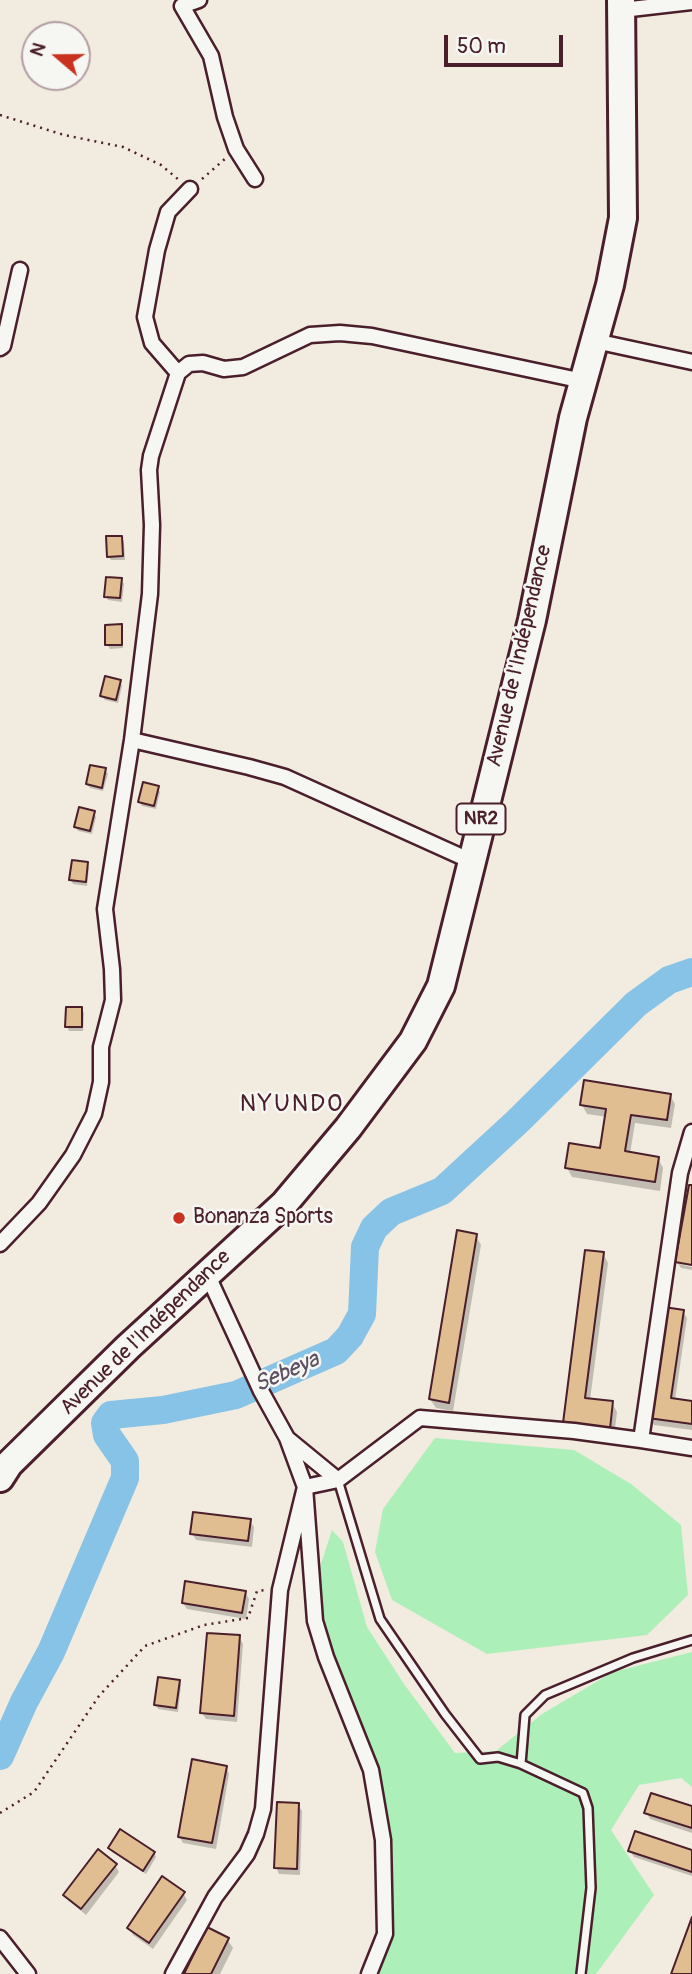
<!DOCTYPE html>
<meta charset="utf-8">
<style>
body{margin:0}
#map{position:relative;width:692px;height:1974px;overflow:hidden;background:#f2ebdf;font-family:Pangolin,sans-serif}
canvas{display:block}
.north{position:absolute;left:21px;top:21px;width:70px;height:70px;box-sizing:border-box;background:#f6f6f2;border:2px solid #b1a0a2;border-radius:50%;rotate:290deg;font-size:19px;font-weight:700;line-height:28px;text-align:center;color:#4a1f2b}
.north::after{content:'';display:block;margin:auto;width:24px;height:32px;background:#c8321e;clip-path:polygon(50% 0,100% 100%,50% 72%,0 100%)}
.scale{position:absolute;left:444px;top:35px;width:119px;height:32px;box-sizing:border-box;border:4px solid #4a1f2b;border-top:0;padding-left:9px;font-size:21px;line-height:24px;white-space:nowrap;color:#4a1f2b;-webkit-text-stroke:5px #f6f6f2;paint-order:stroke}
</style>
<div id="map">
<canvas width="692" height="1974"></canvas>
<div class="north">N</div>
<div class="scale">50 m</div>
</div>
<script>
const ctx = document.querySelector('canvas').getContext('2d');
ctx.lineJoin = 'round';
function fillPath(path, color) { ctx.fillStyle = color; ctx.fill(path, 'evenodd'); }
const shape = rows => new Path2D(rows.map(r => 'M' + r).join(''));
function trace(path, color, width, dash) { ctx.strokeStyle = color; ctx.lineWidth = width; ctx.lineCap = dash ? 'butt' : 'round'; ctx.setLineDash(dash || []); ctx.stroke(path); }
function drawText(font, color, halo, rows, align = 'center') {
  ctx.font = font + ' Pangolin,sans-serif'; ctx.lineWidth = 5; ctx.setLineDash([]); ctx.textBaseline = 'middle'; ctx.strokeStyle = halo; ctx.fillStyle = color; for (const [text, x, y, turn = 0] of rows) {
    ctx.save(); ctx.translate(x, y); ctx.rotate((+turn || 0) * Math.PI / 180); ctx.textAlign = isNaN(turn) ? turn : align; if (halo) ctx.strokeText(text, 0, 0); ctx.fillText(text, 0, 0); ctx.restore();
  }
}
const green = shape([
 [435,1438,574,1450,631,1484,681,1525,688,1595,647,1635,487,1654,392,1600,375,1552,383,1509],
 [332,1530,343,1542,367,1627,404,1684,455,1753,496,1751,542,1714,613,1672,692,1652,692,1787,681,1778,639,1785,611,1830,654,1895,596,1974,370,1974,379,1958,389,1842,322,1627,319,1570]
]);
const shadow = shape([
 [121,537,124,542,125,560,111,560,108,556],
 [121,580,124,584,122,602,108,600,106,596],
 [121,626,123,630,123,648,110,649,107,644],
 [120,682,122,686,118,703,105,700,102,696],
 [105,770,108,774,103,791,90,788,87,784],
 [157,788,160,792,156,809,142,806,140,802],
 [93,813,96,817,92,834,78,831,76,827],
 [87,864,89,868,87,886,73,884,71,880],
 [81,1009,84,1013,83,1031,69,1031,67,1027],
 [670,1095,675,1104,671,1128,635,1123,630,1154,658,1158,663,1168,660,1191,572,1177,567,1168,602,1150,607,1117,587,1114,582,1105],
 [692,1187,692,1263,679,1261,679,1264,692,1267,692,1270,681,1268,677,1262],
 [476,1236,481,1245,453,1411,436,1408,430,1399],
 [603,1253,608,1263,590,1400,612,1403,617,1412,614,1437,570,1431],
 [683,1312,687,1318,675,1400,692,1403,692,1430,654,1425,650,1418],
 [250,1521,254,1527,252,1547,196,1540,192,1533],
 [245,1592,249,1599,246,1619,187,1609,183,1603],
 [239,1637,243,1644,237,1722,206,1719,202,1713],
 [179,1681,181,1685,178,1712,158,1709,156,1705],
 [226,1767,229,1774,216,1849,183,1843,179,1836],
 [298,1805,302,1811,300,1875,279,1874,276,1867],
 [692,1808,692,1833,650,1819,646,1812],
 [110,1848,154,1853,156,1857,146,1874,112,1852],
 [630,1851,692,1852,692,1876,634,1857],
 [115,1865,119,1872,86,1915,69,1901,65,1895],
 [183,1893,187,1900,153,1949,133,1935,129,1928],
 [227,1939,233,1948,220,1974,186,1974]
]);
const river = shape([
 [0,1756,24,1702,51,1652,125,1478,125,1461,107,1435,105,1423,111,1415,163,1410,236,1395,336,1351,350,1336,362,1314,365,1247,374,1228,391,1212,442,1191,518,1121,636,1004,669,980,692,972]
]);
const building = shape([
 [106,536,122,536,123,556,107,557,106,536],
 [106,577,122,578,120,598,104,597,106,577],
 [122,624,122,645,105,645,105,625,122,624],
 [105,676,121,680,116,700,100,696,105,676],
 [90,765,106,768,102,788,86,784,90,765],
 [143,782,159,786,154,806,138,802,143,782],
 [79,807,95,811,90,831,74,827,79,807],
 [72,860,88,862,86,882,69,880,72,860],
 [66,1007,82,1007,82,1027,65,1027,66,1007],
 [584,1080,671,1094,667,1120,631,1115,625,1151,659,1157,655,1182,565,1168,569,1143,600,1148,606,1109,580,1105,584,1080],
 [689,1185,692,1185,692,1265,675,1262,689,1185],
 [457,1230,477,1234,449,1403,429,1399,457,1230],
 [585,1250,604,1252,585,1398,613,1401,610,1429,563,1423,585,1250],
 [664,1307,684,1310,671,1398,692,1401,692,1424,648,1418,664,1307],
 [193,1512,251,1519,248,1541,190,1534,193,1512],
 [185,1581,246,1591,242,1613,182,1603,185,1581],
 [207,1633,240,1635,234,1716,200,1713,207,1633],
 [158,1677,180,1680,176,1708,154,1705,158,1677],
 [192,1759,227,1766,212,1843,178,1837,192,1759],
 [651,1793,692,1806,692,1828,644,1813,651,1793],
 [277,1802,299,1803,297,1869,274,1868,277,1802],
 [120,1829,155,1852,143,1871,108,1848,120,1829],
 [635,1831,692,1850,692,1872,628,1851,635,1831],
 [98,1849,117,1864,81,1909,63,1895,98,1849],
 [162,1876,185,1892,149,1943,127,1928,162,1876],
 [692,1917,692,1974,671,1974,692,1917],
 [207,1927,229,1938,211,1974,184,1974,207,1927]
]);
const path = shape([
 [0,115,64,135,123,147,161,165,179,180],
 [202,179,226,158],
 [0,1813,34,1792,99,1696,145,1646,204,1625,248,1618,257,1591,266,1590]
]);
const lane = shape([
 [338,1480,380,1619,445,1714,480,1759,498,1757,521,1764,583,1793,588,1808,591,1888,581,1974],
 [521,1764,525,1715,545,1695,633,1658,692,1640]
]);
const street = shape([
 [199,0,182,6,211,56,225,117,236,149,255,179],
 [622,10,692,2],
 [595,341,692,362],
 [0,348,3,346,20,270],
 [178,373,152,343,145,317,157,250,168,212,190,189],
 [132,740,249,767,285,777,471,861],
 [692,1132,680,1173,641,1440,692,1448],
 [0,1244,39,1203,73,1155,94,1114,101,1082,101,1047,113,1000,112,969,105,909,132,740,150,594,152,525,149,470,151,456,178,373,189,364,203,363,224,369,243,367,310,335,340,333,372,336,583,381],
 [208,1276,261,1391,287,1438,305,1487,315,1621,326,1657,371,1770,383,1840,385,1934,369,1974],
 [288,1439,338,1480,420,1418,574,1431,641,1440],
 [0,1938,28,1974],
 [173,1974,215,1897,247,1854,256,1834,263,1809,280,1590,305,1487,338,1480]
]);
const highway = shape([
 [0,1478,9,1464,128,1347,284,1204,348,1128,413,1041,441,986,532,620,573,418,610,285,623,218,621,0]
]);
const markers = [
 [179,1218,7,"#c8321e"]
];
const shields = [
 [481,819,49]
];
const shieldNames = [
 ["NR2",481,819]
];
const streetNames = [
 ["Avenue de l'Indépendance",520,656,-77],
 ["Avenue de l'Indépendance",146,1333,-44]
];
const poiNames = [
 ["Bonanza Sports",193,1218]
];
const waterNames = [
 ["Sebeya",287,1373,-24]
];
const quarterNames = [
 ["NYUNDO",292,1105]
];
fillPath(green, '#adefb8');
fillPath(shadow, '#0003');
trace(river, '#86c3e6', 28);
fillPath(building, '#e0be92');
trace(building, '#4a1f2b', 2);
trace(lane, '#4a1f2b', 12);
trace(street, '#4a1f2b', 19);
trace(highway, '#4a1f2b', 32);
trace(path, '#4a1f2b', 2.5, [2, 5]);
trace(lane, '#f6f6f2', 7);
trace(street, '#f6f6f2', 14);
trace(highway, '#f6f6f2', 26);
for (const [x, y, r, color] of markers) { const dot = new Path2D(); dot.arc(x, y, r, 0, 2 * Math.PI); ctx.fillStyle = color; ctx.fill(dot); trace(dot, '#f6f6f2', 2.5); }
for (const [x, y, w] of shields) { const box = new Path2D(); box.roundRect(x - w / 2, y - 15.5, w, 31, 5); ctx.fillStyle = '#f6f6f2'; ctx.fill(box); trace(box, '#4a1f2b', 2); }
drawText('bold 19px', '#4a1f2b', null, shieldNames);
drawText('21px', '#4a1f2b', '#f6f6f2', streetNames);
drawText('21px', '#4a1f2b', '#f6f6f2', poiNames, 'left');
drawText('italic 23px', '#5c5063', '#f6f6f2', waterNames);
ctx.letterSpacing = '2px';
drawText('24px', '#4a1f2b', '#f6f6f2', quarterNames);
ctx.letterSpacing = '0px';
</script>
